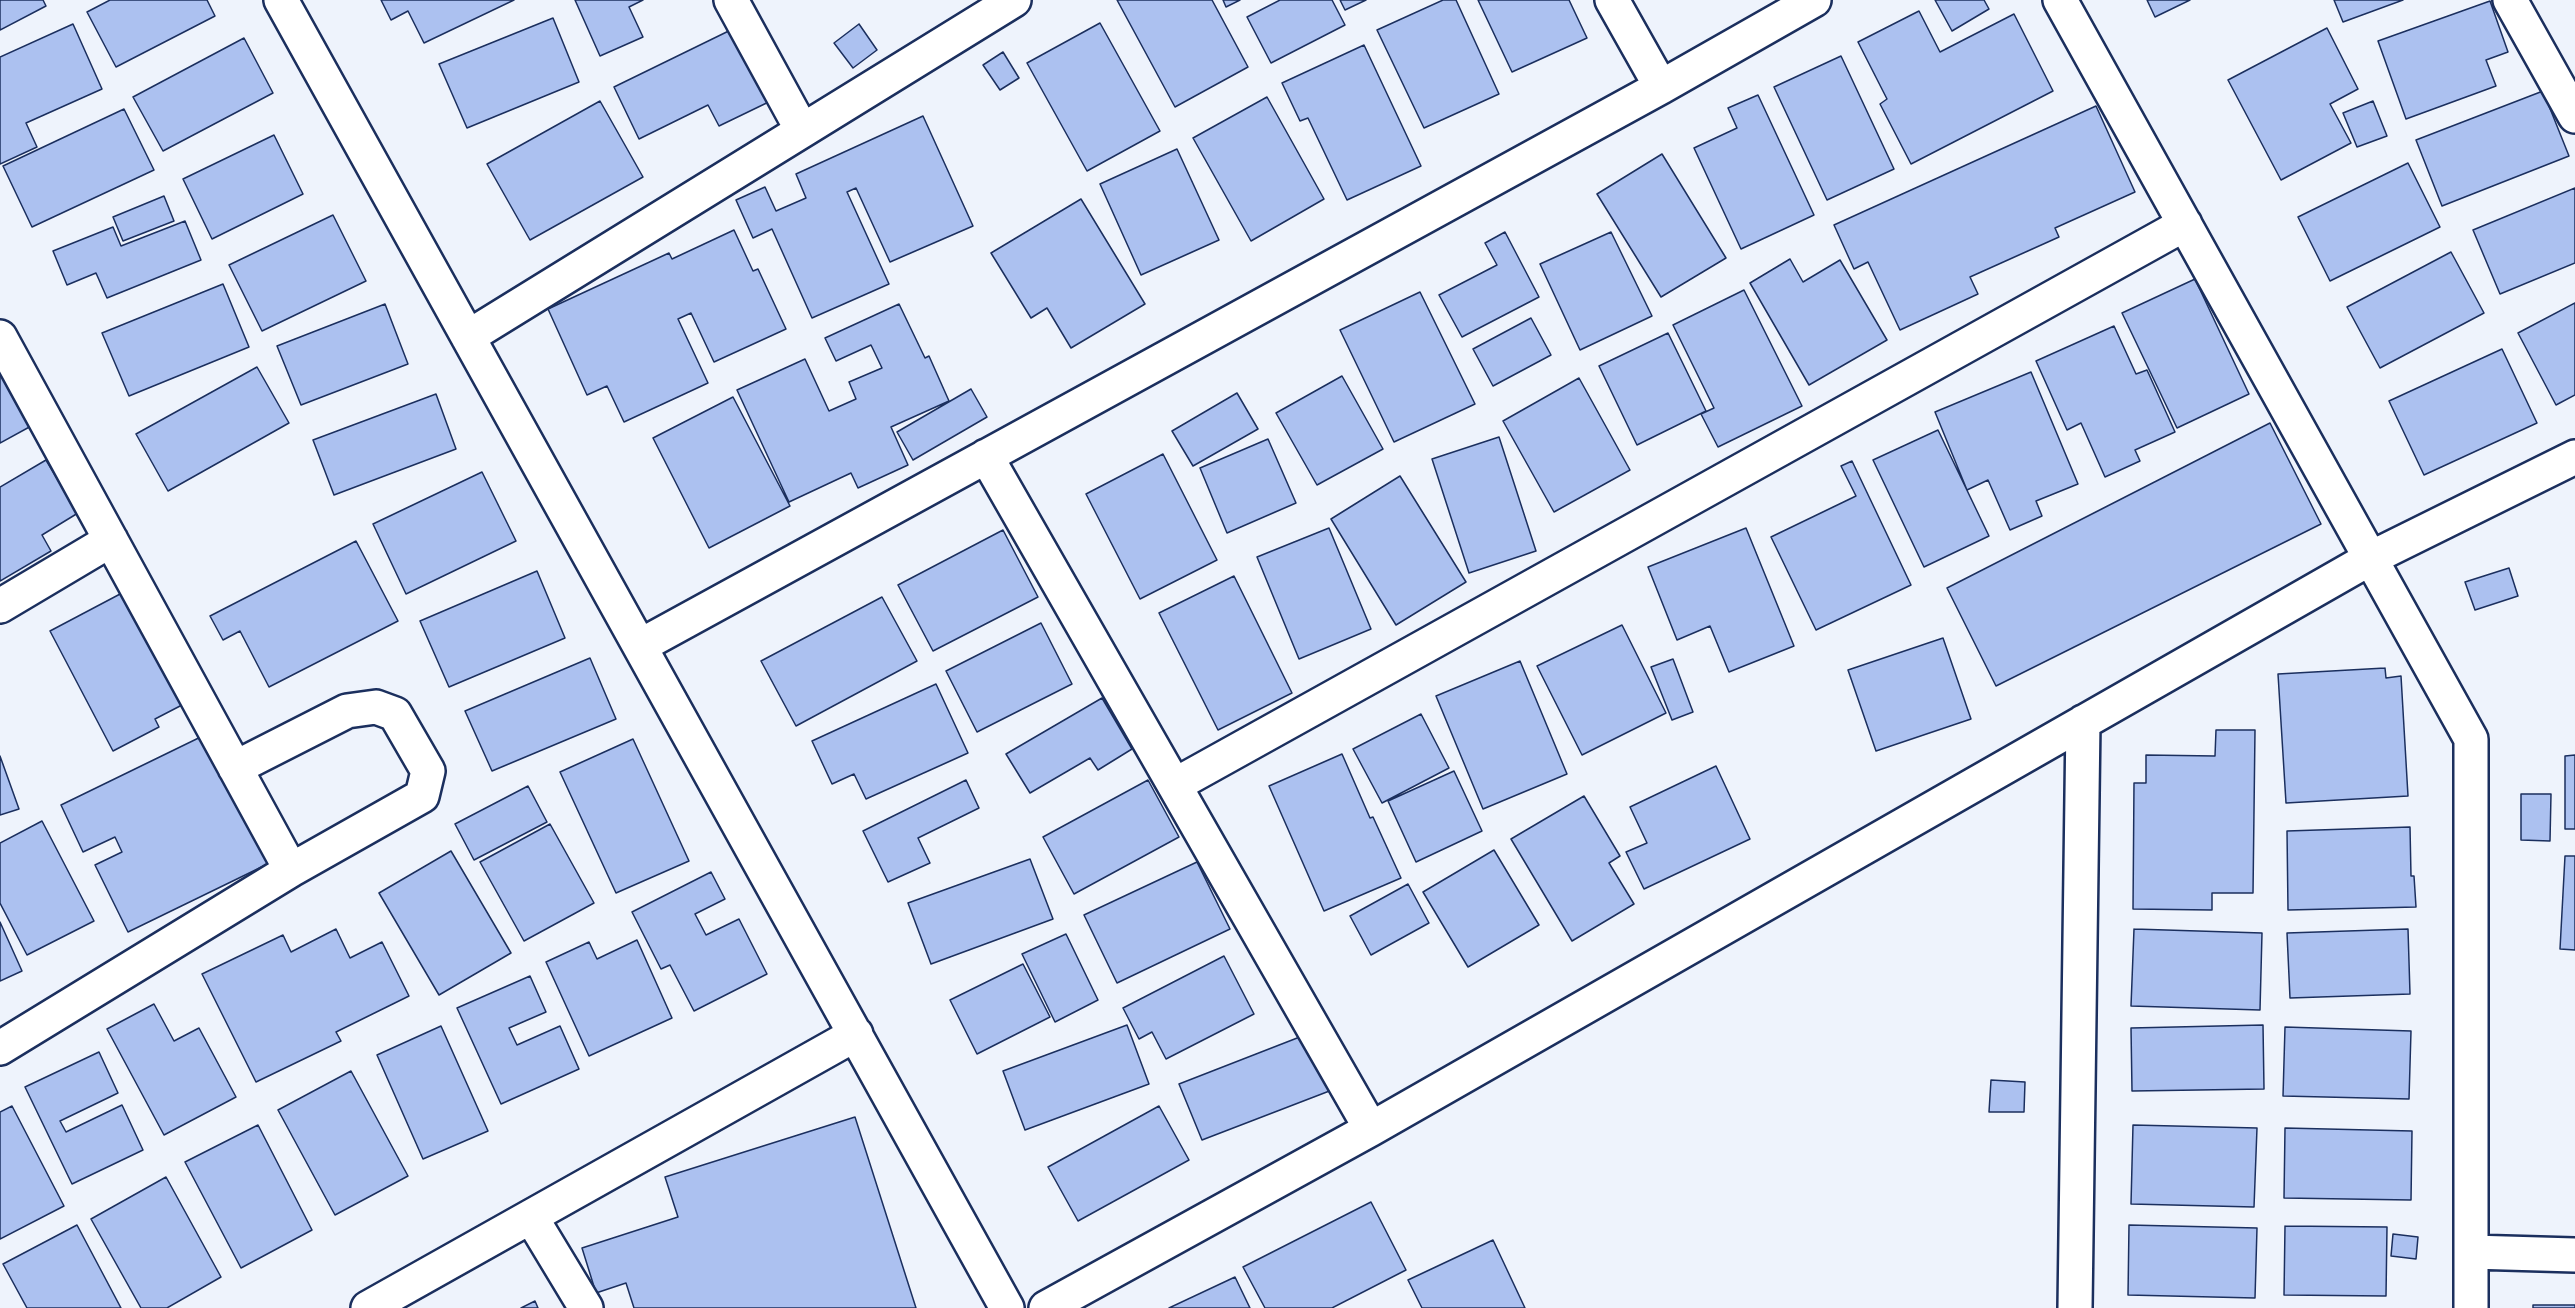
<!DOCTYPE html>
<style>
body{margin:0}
canvas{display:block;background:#eef3fc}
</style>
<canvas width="2575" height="1308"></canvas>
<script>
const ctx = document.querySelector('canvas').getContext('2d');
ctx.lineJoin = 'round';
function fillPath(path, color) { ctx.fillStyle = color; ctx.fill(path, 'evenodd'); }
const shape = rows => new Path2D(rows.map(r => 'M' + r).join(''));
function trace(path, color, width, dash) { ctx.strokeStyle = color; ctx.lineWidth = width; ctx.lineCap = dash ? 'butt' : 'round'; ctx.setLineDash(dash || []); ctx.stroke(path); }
const building = shape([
 [0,0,43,0,46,6,0,30,0,0],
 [110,0,207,0,215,16,116,67,87,12,110,0],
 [381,0,514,0,424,43,408,11,391,20,381,0],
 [575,0,643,0,629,7,643,37,600,56,575,0],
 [1117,0,1212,0,1248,67,1175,107,1117,0],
 [1223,0,1240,0,1226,7,1223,0],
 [1280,0,1332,0,1345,25,1271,63,1247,17,1280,0],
 [1340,0,1366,0,1345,10,1340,0],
 [1443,0,1456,0,1499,94,1424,128,1377,30,1443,0],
 [1478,0,1569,0,1587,38,1512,72,1478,0],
 [1935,0,1984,0,1989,9,1952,31,1935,0],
 [2147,0,2190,0,2155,17,2147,0],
 [2334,0,2403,0,2343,22,2334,0],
 [2490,1,2508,52,2486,60,2496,86,2406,119,2378,41,2490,1],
 [1919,11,1940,52,2014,14,2053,91,1911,164,1880,104,1887,99,1858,42,1919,11],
 [553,18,579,82,467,128,439,64,553,18],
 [1100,23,1160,131,1087,171,1027,63,1100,23],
 [73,24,102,89,26,123,37,147,0,164,0,57,73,24],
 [743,24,779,97,719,126,708,105,639,139,614,87,743,24],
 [859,24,877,50,853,68,834,43,859,24],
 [2327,28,2358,89,2330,104,2351,143,2281,180,2228,80,2327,28],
 [244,38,273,93,163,151,133,97,244,38],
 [1364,45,1421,166,1347,200,1308,118,1300,121,1282,83,1364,45],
 [1003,52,1019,78,1000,90,983,65,1003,52],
 [1841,56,1894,169,1827,200,1774,87,1841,56],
 [2543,91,2569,156,2442,206,2416,140,2543,91],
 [1758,95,1814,215,1741,249,1694,148,1737,128,1728,108,1758,95],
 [1267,97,1324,199,1251,241,1193,138,1267,97],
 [600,101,643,177,530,240,487,164,600,101],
 [2373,101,2387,136,2357,147,2343,113,2373,101],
 [2096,106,2135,192,2055,228,2059,237,1970,277,1978,294,1900,330,1868,262,1854,269,1834,225,2096,106],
 [124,109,154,170,32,227,3,166,124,109],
 [923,116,973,226,890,262,856,188,847,192,889,284,812,318,772,229,753,238,736,200,765,187,776,211,806,198,796,174,923,116],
 [274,135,303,194,212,239,183,179,274,135],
 [1177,149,1219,240,1141,275,1100,184,1177,149],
 [1662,154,1726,258,1661,297,1597,194,1662,154],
 [2408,163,2440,227,2330,281,2298,217,2408,163],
 [2575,188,2575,263,2500,294,2473,230,2575,188],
 [164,196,174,221,123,241,113,217,164,196],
 [1081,199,1145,304,1071,348,1047,308,1031,318,991,253,1081,199],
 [333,215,366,281,262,331,229,265,333,215],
 [185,221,201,260,107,298,96,273,67,285,53,251,113,227,121,246,185,221],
 [734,230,753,271,758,269,786,329,714,362,691,313,678,319,708,383,624,422,607,386,587,395,548,309,669,253,672,259,734,230],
 [1505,232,1539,297,1462,337,1439,295,1497,265,1485,243,1505,232],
 [1611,232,1652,316,1580,350,1540,264,1611,232],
 [2451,252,2484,313,2380,368,2347,307,2451,252],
 [1790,259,1803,282,1840,260,1887,340,1809,385,1750,283,1790,259],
 [2195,279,2249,394,2177,428,2122,313,2195,279],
 [223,284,249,347,129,396,102,333,223,284],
 [1744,290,1802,406,1718,447,1701,414,1714,408,1673,325,1744,290],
 [1420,292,1475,404,1394,442,1340,330,1420,292],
 [2575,303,2575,395,2556,405,2518,333,2575,303],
 [385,304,408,364,301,405,277,346,385,304],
 [899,304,925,358,929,356,949,401,891,427,908,465,858,488,851,473,789,502,737,390,805,359,829,411,856,399,849,382,882,368,871,345,836,361,825,338,899,304],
 [1531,318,1551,355,1493,386,1473,349,1531,318],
 [2114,326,2136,374,2147,370,2175,432,2135,450,2140,461,2105,477,2081,423,2067,430,2036,361,2114,326],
 [1668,333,1706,411,1637,445,1599,366,1668,333],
 [2502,349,2537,423,2424,475,2389,401,2502,349],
 [0,366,33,425,0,443,0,366],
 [257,367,289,423,168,491,136,434,257,367],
 [2031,372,2078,484,2036,501,2042,516,2010,530,1988,480,1967,490,1935,412,2031,372],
 [1342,376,1383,449,1317,485,1276,413,1342,376],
 [1579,378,1630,470,1554,512,1503,421,1579,378],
 [971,389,987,417,913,460,897,432,971,389],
 [1237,393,1258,429,1193,466,1172,431,1237,393],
 [436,394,456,449,334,495,313,440,436,394],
 [733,397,790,506,709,548,653,438,733,397],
 [2270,423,2321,524,1996,686,1947,588,2270,423],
 [1938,430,1989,536,1924,567,1873,460,1938,430],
 [1499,437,1536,551,1469,573,1432,459,1499,437],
 [1268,439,1296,503,1227,533,1200,468,1268,439],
 [1163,454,1217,560,1140,599,1086,494,1163,454],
 [46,460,78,513,42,535,51,551,0,581,0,487,46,460],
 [1852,461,1911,585,1816,630,1771,537,1856,496,1841,466,1852,461],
 [482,472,516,541,406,594,373,524,482,472],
 [1400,476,1466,582,1396,625,1331,519,1400,476],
 [1329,528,1371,629,1299,659,1257,557,1329,528],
 [1746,528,1794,646,1729,672,1710,626,1677,640,1648,567,1746,528],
 [1003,530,1038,597,933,651,898,585,1003,530],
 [356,541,398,621,269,687,240,631,223,640,210,616,356,541],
 [2509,568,2518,596,2475,610,2465,582,2509,568],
 [537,571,565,638,449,687,420,621,537,571],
 [1234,576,1292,693,1218,730,1159,613,1234,576],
 [122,593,182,705,155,719,159,727,113,751,50,631,122,593],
 [882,597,917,661,796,726,761,661,882,597],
 [1041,623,1072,684,977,732,946,671,1041,623],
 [1622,625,1666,713,1582,755,1537,666,1622,625],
 [1943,638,1971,719,1876,751,1848,670,1943,638],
 [590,658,616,719,492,771,465,711,590,658],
 [1673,659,1693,712,1672,720,1651,667,1673,659],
 [1520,661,1567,774,1483,809,1436,696,1520,661],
 [2385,668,2386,678,2401,676,2408,796,2286,803,2278,674,2385,668],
 [936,684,968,753,866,799,854,774,832,784,812,741,936,684],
 [1102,698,1132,749,1098,770,1090,758,1030,793,1006,754,1102,698],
 [1421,714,1449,768,1382,803,1353,749,1421,714],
 [215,730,278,859,128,932,95,865,122,852,115,837,83,852,61,805,215,730],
 [2216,730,2255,730,2253,893,2212,893,2212,910,2133,909,2134,783,2146,783,2146,755,2215,756,2216,730],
 [633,739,689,861,616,893,560,772,633,739],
 [1342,754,1370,818,1373,817,1401,878,1324,911,1269,786,1342,754],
 [2575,755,2575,829,2565,829,2565,756,2575,755],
 [0,756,19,809,0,815,0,756],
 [1716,766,1750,839,1644,889,1626,852,1647,843,1630,807,1716,766],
 [1454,771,1482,831,1416,862,1388,801,1454,771],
 [966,780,979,808,918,838,930,863,888,882,863,831,966,780],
 [1148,780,1179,837,1074,894,1043,837,1148,780],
 [528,786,547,822,474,860,455,824,528,786],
 [2521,794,2551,794,2550,841,2521,840,2521,794],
 [1584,796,1620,856,1609,863,1634,904,1572,941,1511,839,1584,796],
 [42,821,94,921,27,955,0,903,0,843,42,821],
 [550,824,594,903,524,941,480,862,550,824],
 [2410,827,2411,876,2414,876,2416,907,2288,910,2287,831,2410,827],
 [1494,850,1539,925,1468,967,1423,892,1494,850],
 [451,851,511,953,439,995,379,893,451,851],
 [2565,856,2575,856,2575,950,2560,949,2565,856],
 [1030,859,1053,919,931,964,908,903,1030,859],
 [1197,862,1230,929,1117,983,1084,915,1197,862],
 [711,872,725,899,695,914,706,935,739,919,767,974,694,1011,670,965,661,969,632,912,711,872],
 [1408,884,1429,923,1371,955,1350,916,1408,884],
 [0,922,22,971,0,981,0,922],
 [336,929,350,958,382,942,409,996,336,1032,341,1041,256,1082,202,974,283,935,291,952,336,929],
 [2134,929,2262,933,2260,1010,2131,1006,2134,929],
 [2408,929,2410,994,2290,998,2287,933,2408,929],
 [1066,934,1098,1000,1055,1022,1022,954,1066,934],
 [637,940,672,1018,589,1056,546,962,589,942,597,959,637,940],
 [1224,956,1254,1014,1166,1059,1152,1032,1139,1039,1123,1008,1224,956],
 [1023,964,1050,1017,977,1054,950,1000,1023,964],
 [530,976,546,1012,509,1028,517,1045,560,1026,579,1069,501,1104,457,1008,530,976],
 [154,1004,174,1041,199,1028,236,1097,164,1135,107,1029,154,1004],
 [1127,1025,1149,1084,1025,1130,1003,1071,1127,1025],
 [2263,1025,2264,1089,2132,1091,2131,1028,2263,1025],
 [441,1026,488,1131,423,1159,377,1055,441,1026],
 [2285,1027,2411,1031,2409,1099,2283,1096,2285,1027],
 [1310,1033,1332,1090,1202,1140,1179,1084,1310,1033],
 [99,1052,118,1093,60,1121,66,1132,122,1105,143,1150,72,1184,25,1087,99,1052],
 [351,1071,408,1176,335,1215,278,1110,351,1071],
 [1991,1080,2025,1082,2024,1112,1989,1112,1991,1080],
 [12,1106,64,1206,0,1239,0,1112,12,1106],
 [1159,1106,1189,1160,1078,1221,1048,1167,1159,1106],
 [855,1117,916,1308,634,1308,626,1283,596,1293,582,1248,678,1217,665,1177,855,1117],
 [258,1125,312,1230,241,1268,185,1162,258,1125],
 [2133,1125,2257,1128,2254,1207,2131,1204,2133,1125],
 [2285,1128,2412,1131,2411,1200,2284,1198,2285,1128],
 [166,1177,221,1277,167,1308,141,1308,91,1219,166,1177],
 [1371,1202,1406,1270,1332,1308,1265,1308,1243,1267,1371,1202],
 [77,1225,121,1308,27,1308,3,1264,77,1225],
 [2129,1225,2257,1228,2255,1298,2128,1295,2129,1225],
 [2285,1226,2387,1227,2386,1296,2284,1295,2285,1226],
 [2393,1234,2418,1237,2416,1259,2391,1256,2393,1234],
 [1493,1240,1525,1308,1422,1308,1408,1280,1493,1240],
 [1235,1277,1250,1308,1169,1308,1235,1277],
 [535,1301,538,1308,521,1308,535,1301],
 [2533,1305,2575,1305,2575,1308,2533,1308,2533,1305]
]);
const minor = shape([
 [281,0,1007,1308],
 [731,0,802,130],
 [1612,0,1661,87],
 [2060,0,2471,739,2471,1308],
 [2510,0,2575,116],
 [0,337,291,870,0,1048],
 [468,337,1014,0],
 [986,456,1371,1129],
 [0,606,111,540],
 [640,646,1661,87,1814,0],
 [235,768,347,711,376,707,395,714,428,771,422,796,291,870],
 [1175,785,2185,224],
 [531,1217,586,1308],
 [2471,1252,2575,1255],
 [368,1308,856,1034],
 [1046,1308,1371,1129,2371,558,2575,457],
 [2075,1308,2083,722]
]);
fillPath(building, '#acc1f0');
trace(building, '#1b2f5e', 1.5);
trace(minor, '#1b2f5e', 38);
trace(minor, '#fff', 33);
</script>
